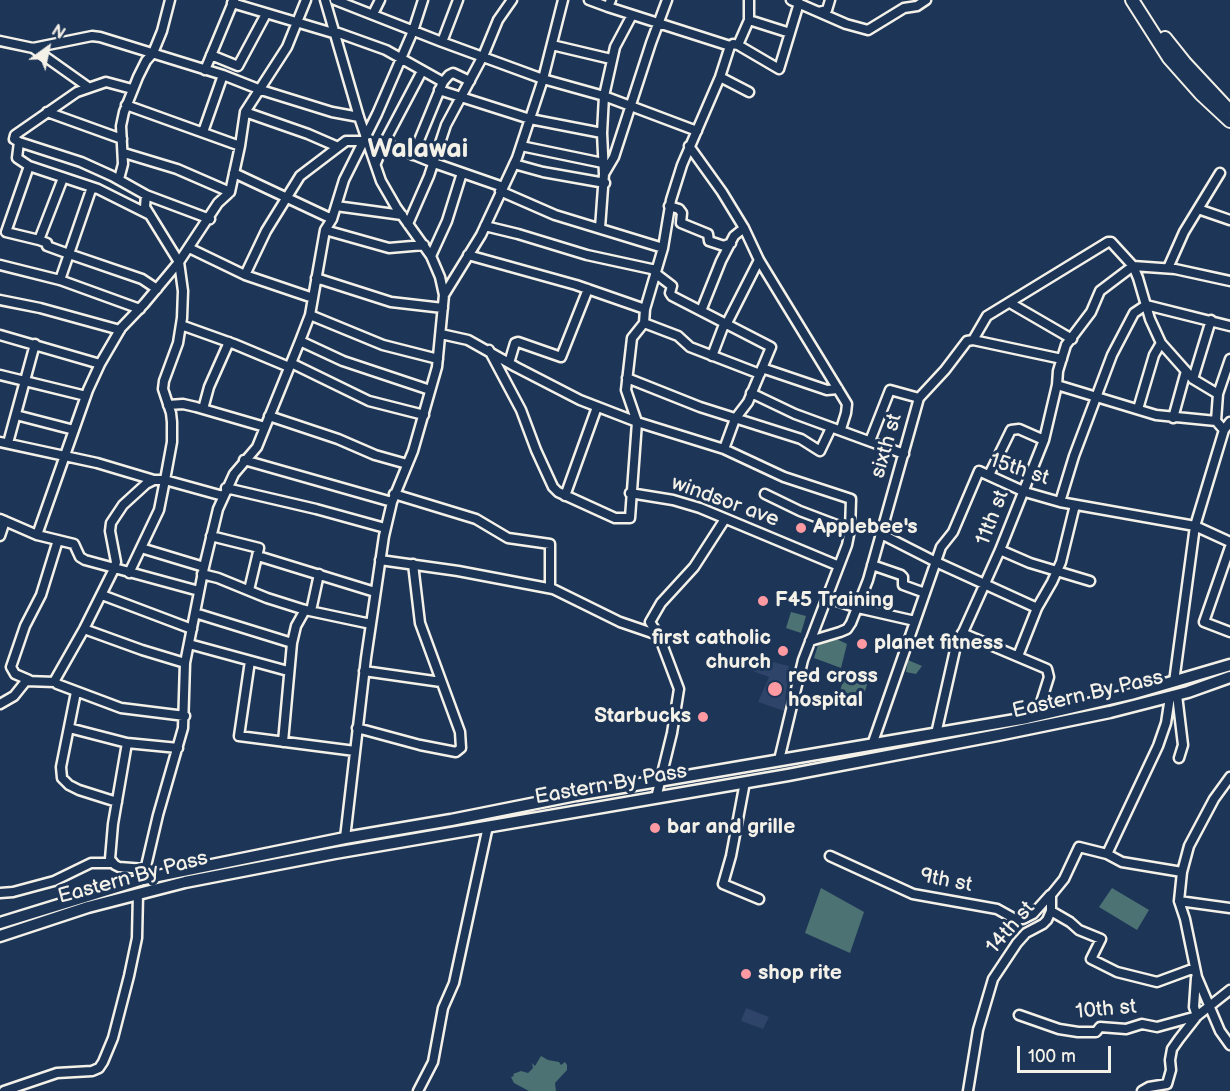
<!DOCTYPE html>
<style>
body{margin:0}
#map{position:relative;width:1230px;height:1091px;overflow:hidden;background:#1d3557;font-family:"Balsamiq Sans",sans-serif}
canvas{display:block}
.north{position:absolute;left:18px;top:18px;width:60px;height:60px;-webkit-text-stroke:4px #1d3557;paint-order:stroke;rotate:33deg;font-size:16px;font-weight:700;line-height:24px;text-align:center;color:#f4f1e8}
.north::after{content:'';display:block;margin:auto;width:21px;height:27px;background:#f4f1e8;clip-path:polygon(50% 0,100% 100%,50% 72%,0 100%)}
.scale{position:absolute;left:1017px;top:1046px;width:94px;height:27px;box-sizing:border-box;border:3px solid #f4f1e8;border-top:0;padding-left:8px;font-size:18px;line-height:21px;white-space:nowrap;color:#f4f1e8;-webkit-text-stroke:4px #1d3557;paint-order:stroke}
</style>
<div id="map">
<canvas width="1230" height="1091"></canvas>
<div class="north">N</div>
<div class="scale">100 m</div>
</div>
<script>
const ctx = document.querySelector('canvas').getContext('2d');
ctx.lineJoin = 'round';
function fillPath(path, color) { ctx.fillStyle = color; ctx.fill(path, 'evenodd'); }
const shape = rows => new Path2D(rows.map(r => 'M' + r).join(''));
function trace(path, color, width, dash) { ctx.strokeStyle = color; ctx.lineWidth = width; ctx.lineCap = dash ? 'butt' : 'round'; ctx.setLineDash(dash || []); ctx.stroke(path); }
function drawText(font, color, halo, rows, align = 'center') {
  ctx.font = font + ' "Balsamiq Sans",sans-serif'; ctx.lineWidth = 6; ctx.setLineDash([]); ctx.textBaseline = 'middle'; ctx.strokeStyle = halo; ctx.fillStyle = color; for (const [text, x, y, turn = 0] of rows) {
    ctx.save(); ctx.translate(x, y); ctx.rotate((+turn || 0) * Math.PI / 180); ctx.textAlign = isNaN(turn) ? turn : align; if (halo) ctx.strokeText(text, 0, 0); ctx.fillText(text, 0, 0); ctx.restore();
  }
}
const built = shape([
 [752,657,789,666,784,711,758,702,769,677,747,669],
 [746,1008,769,1017,763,1029,741,1021]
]);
const green = shape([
 [791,612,806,616,801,633,786,628],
 [822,632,847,644,841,668,814,658],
 [908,660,922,666,916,674,906,672],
 [845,672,868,681,860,708,838,700],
 [821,888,864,912,850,953,805,933],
 [1112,888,1149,910,1137,930,1099,907],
 [541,1056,548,1060,559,1062,561,1065,565,1062,567,1065,567,1070,555,1083,556,1091,529,1091,514,1083,511,1077,514,1076,513,1074,521,1071,528,1073,533,1068,532,1063,535,1066]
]);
const minor = shape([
 [325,0,359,117,381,181,396,207,431,256,440,277,444,295,437,367,413,451,392,502,384,536,366,658,345,838],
 [335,0,442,42,543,79,604,96,697,131],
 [589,0,608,7],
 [611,0,608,7,730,46],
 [791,0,846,24,868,30,904,8,917,6,926,0],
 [232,3,333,33],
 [819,12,827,10,830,0],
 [373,14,380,0],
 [749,20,790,33],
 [333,31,386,50,443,82],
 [0,41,33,48,92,36,100,37,223,75,261,90,332,112,359,117],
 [442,42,458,0],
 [552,45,611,59],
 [738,45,749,20,749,0],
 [33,48,88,87],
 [211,55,238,66,266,14],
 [205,70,234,0],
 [720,77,749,92],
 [132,89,106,82,77,92,15,135,14,139,19,142,81,162,112,176,146,195,210,219],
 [439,90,530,119,602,133],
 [126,105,240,146],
 [47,112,122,139],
 [245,112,308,134,338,147],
 [203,132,223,75],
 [19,142,17,158,29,166,98,189,150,215],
 [384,143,434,163,503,187],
 [521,146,603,163],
 [689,146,722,192,744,228,759,260,847,404,846,413,841,429],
 [124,153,177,169,230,192],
 [413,155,443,82,449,75,453,73,470,81],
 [376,163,384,143,422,71],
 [514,164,543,172,605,183],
 [29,166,6,232,39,240,47,243,47,246,69,254,142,279,157,289],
 [234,173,332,219],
 [604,174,602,133,604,96,615,47,632,15],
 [119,179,123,164,121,126,124,112,138,77,146,61,153,53,162,31,170,0],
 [500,191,555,215,663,248],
 [336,206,402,215],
 [669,206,679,209,682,213,681,223,708,234,709,241,724,246,731,243],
 [1198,209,1230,220],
 [408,224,429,176,446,125,484,54,498,20,512,0],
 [485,226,518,234,587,255,656,270],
 [600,228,604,174,614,157,651,43,667,0],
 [325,230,389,248,424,245],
 [39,240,63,178],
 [189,248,245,275,313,298],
 [468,255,576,285,645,309],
 [431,256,447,221,462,173],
 [0,265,60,280,140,309],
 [1168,268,1184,232,1220,173],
 [655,273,672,286,670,293,672,296,771,347,748,402,735,419,724,449],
 [245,275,266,231,300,176,346,141,363,141],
 [316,278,391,302,443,308],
 [60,280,92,187],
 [444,295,481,235,517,158,543,79,563,0],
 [0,300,40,308,120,330],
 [1010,303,1072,339],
 [701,311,721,261,734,236,744,228],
 [310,315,383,345,438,359],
 [644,323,678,336,690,347,760,374],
 [181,325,234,344,289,367],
 [441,334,468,340,516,367,580,400,637,422,724,449,784,477,851,499,850,530,847,545,803,660,779,760],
 [0,335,100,364],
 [973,340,987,316,1108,242,1111,242,1133,266,1138,278,1150,319,1161,343,1193,379,1218,394,1216,421,1224,430],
 [300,341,343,361,430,390],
 [489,350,521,410,536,450,553,487,558,492,615,518,630,518,637,422,626,390,632,338,644,323,645,309,663,248,671,200,682,165,720,77,730,46,733,44,738,45,779,69,799,3],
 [712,356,723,327,726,325,759,260],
 [291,363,369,401,424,415],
 [509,363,515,343,518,342,561,357,588,289],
 [762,368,827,390,838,389],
 [0,375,86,396],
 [627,378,700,407,801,439,820,451,831,428],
 [1193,379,1211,320],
 [1057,385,1156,415,1216,421],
 [751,393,795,414,904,454],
 [1218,394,1230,359],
 [168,405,183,404,196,407,265,427],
 [203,409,209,387,229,342],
 [1138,409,1154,355,1161,343],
 [16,415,74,430],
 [269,416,338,439,375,455,407,464],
 [1173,418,1186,371],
 [870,441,890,390,919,398],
 [0,442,97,463,154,480],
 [8,443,35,344],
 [244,460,392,502],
 [989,475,1011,430,1019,429,1044,440],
 [226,488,316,509,385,528],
 [630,493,673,500,700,508,839,566],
 [394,494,476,519,508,538,550,544,550,588],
 [765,494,800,511,850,530],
 [565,496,597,407],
 [1060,502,1074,456,1112,355,1134,313,1146,305,1230,326],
 [0,519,37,535,74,544,80,557,85,560,199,591],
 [881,534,936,562,1037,608],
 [37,535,88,390,100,364,121,328,144,304,179,262,218,203,230,192,240,146,245,112,287,47,306,0],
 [0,536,5,521],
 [211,536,259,548,249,590],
 [1230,547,1204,622,1230,632],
 [141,548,204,567],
 [1000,550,1030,563,1090,581],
 [258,556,375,592],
 [380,560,458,571,553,589,620,622,658,635],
 [872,565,901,575,903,577,903,585,925,593],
 [129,573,159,510,165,480,172,442,172,422,171,413,163,389,164,381,178,343,182,318,183,291,179,262,145,207,146,195],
 [202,574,218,578,267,598,305,610,371,624],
 [102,595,192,629],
 [828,598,858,608,915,621],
 [311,611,319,574],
 [195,613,292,643],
 [84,629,142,650,185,663],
 [962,633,1047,669,1049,677,1037,715],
 [810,641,840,632,847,629,851,623,868,580,919,398,945,370,967,341,973,340,1062,359],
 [189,644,288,671],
 [1018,656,1037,608,1052,582,1061,562,1075,505],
 [250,661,239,736,355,751],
 [364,671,441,682],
 [29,680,15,674,11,667,25,626,41,595,58,540],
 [1174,682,1195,526,1224,430,1230,422],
 [76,692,61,767,62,778,69,785,79,790,117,802],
 [1177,695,1183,745,1179,758],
 [0,704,14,696,26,681,55,682],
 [185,716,121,708,57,684,55,680,84,629,114,569,116,562,110,531,111,523,123,505,146,484,154,480,165,480,223,496],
 [69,728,127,743,178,748],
 [357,728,420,745,456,752,461,748,460,732,420,623,413,564],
 [936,734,955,650,1000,550,1044,440,1057,385,1058,371,1066,345,1091,312,1100,291,1133,266,1175,269,1230,281],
 [283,742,292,643,296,626,305,610],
 [127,743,113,824,110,859,115,865,119,867,145,869],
 [872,745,941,547,953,532,979,471,1025,492,1060,502,1195,526,1230,542],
 [1230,777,1214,799,1189,846,1182,872,1179,901,1185,919,1197,977,1220,1031,1230,1045],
 [745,782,731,856,723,884,759,899],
 [656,798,672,733,679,689,659,636,650,622,661,603,694,567,725,519],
 [1107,854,1122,862,1182,872],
 [830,856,913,894,997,909,1015,919,1023,919,1033,914,1050,895],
 [143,879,158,815,183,728,185,663,204,567,218,509,234,474,257,447,300,341,310,315,325,230,332,219,344,180,377,114,413,31,423,0],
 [0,893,13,892,54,881,91,863,112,863],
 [1179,901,1230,908],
 [1051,911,1070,922,1079,930,1101,939,1091,959,1117,972,1157,982,1195,968],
 [1196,978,1194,1007,1197,1016],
 [1019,1015,1059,1029,1078,1032,1096,1032,1100,1027,1126,1029,1142,1024,1157,1027,1197,1016],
 [4,1091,57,1073,92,1071,99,1068,103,1062,113,1038,129,976,137,938,138,894],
 [418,1091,433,1062,443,1008,454,983,488,826],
 [968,1091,978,1030,993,979,1017,943,1026,933,1043,924,1047,920,1051,911,1051,895,1064,879,1079,847,1107,854,1158,746,1166,723,1170,697],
 [1142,1091,1149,1087,1167,1084,1171,1070,1170,1060,1172,1049,1179,1039,1197,1016,1230,990]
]);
const major = shape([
 [0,923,143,879,345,838,451,820,576,795,1027,718,1131,694,1230,665],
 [0,936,88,907,185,882,335,853,788,775,998,735,1110,712,1188,692,1230,677]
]);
const highway = shape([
 [1132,0,1169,58,1201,94,1230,121],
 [1165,38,1185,63,1227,108]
]);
const markers = [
 [801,528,6,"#ff9aa2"],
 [763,601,6,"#ff9aa2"],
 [862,644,6,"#ff9aa2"],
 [783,651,6,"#ff9aa2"],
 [775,689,8,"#ff9aa2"],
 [703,717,6,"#ff9aa2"],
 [655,828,6,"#ff9aa2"],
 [746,974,6,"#ff9aa2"]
];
const streetNames = [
 ["sixth st",887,446,-74],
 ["15th st",1019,470,18],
 ["windsor ave",725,502,20],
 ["11th st",993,518,-69],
 ["Eastern By Pass",1088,695,-13],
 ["Eastern By Pass",611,785,-10],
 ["Eastern By Pass",133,878,-15],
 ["9th st",946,881,11],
 ["14th st",1011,928,-49],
 ["10th st",1106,1010,-5]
];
const poiNames = [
 ["Applebee's",813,528],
 ["F45 Training",775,601],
 ["first catholic",771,639,"right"],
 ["church",771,663,"right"],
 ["planet fitness",874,644],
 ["red cross",788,677],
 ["hospital",788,701],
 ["Starbucks",691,717,"right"],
 ["bar and grille",667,828],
 ["shop rite",758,974]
];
const districtNames = [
 ["Walawai",418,150]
];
fillPath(built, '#2e4468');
fillPath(green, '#4d7273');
trace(minor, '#f4f1e8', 13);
trace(major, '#f4f1e8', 15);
trace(highway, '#f4f1e8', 16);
trace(minor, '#1d3557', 8);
trace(major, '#1d3557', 10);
trace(highway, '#1d3557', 12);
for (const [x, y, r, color] of markers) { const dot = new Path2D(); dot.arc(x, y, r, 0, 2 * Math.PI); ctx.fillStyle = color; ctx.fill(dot); trace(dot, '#1d3557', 2); }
drawText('21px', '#f4f1e8', '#1d3557', streetNames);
drawText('bold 21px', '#f4f1e8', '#1d3557', poiNames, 'left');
drawText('bold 27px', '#f4f1e8', '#1d3557', districtNames);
</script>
